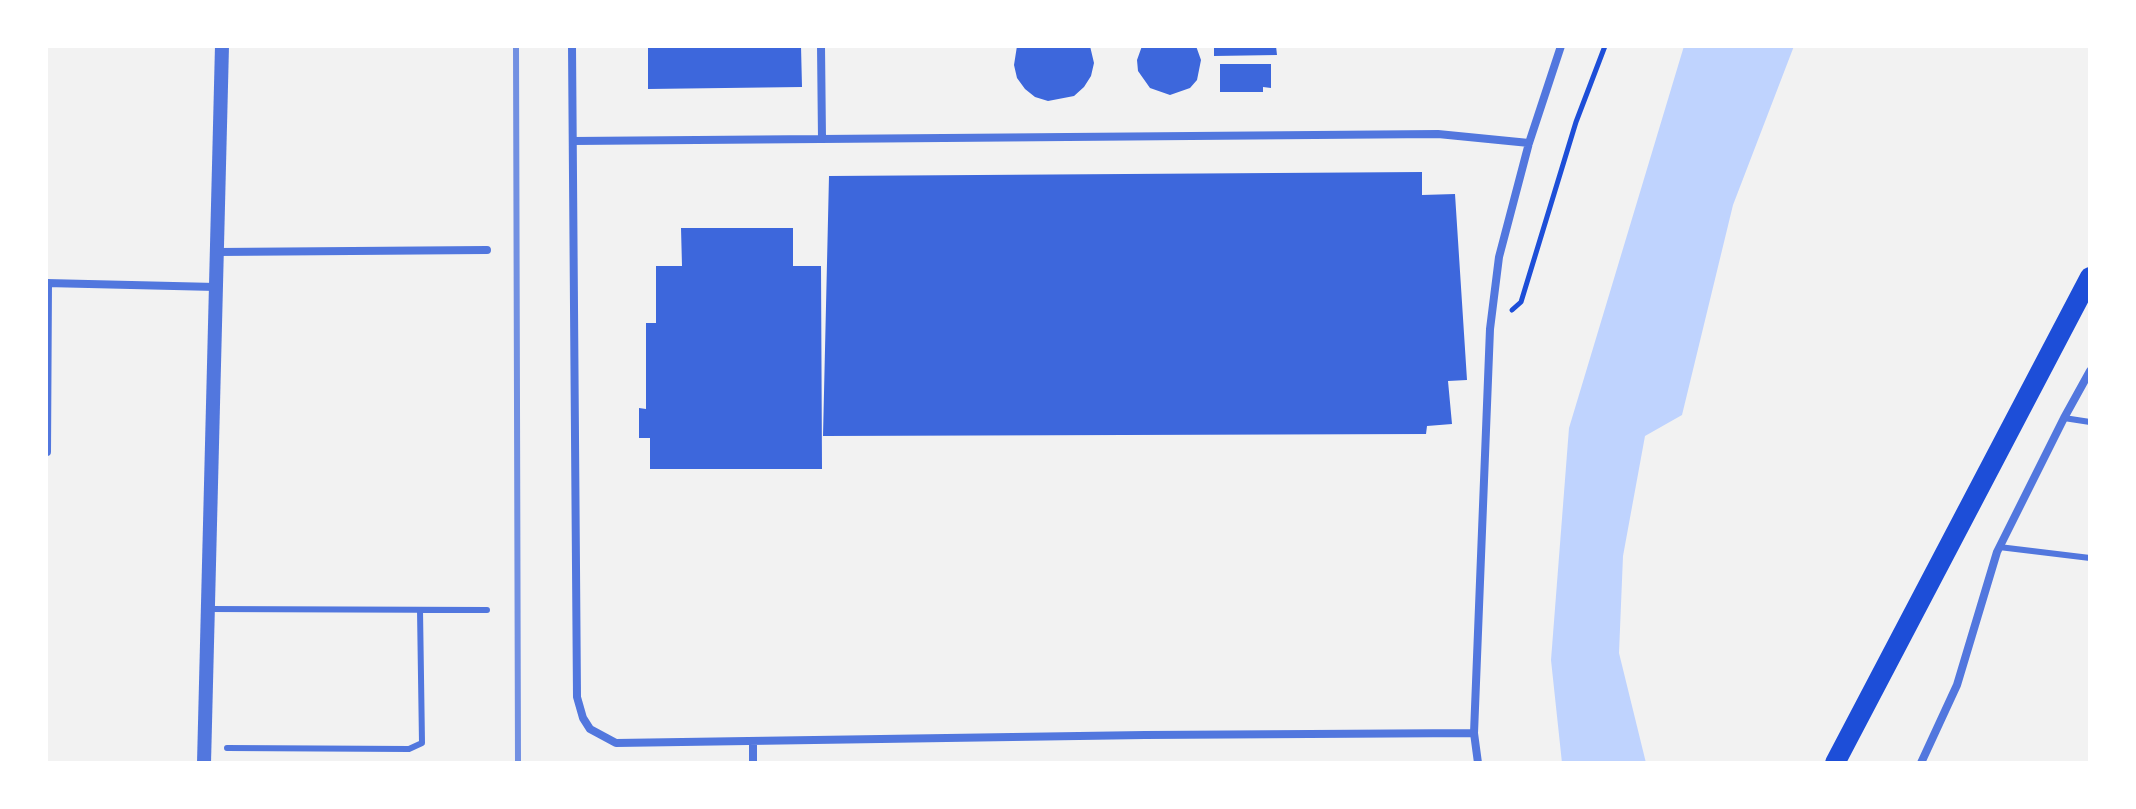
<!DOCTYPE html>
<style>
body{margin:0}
#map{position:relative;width:2136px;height:809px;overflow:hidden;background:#f2f2f2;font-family:"IBM Plex Sans",sans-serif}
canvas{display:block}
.frame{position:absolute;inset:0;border:48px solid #fff;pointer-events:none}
</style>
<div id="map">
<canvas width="2136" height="809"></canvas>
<div class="frame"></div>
</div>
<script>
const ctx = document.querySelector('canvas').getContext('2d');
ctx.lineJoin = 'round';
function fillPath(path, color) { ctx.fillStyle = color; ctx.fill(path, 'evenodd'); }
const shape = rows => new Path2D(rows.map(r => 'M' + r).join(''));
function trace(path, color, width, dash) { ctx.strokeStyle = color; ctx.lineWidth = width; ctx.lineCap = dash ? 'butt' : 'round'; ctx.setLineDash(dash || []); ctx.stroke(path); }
const water = shape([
 [1684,46,1794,46,1733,205,1682,415,1645,436,1623,556,1619,653,1646,763,1562,763,1551,660,1569,428]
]);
const building = shape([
 [648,46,801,46,802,87,648,89],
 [1017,46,1090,46,1094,63,1091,76,1084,87,1074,96,1048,101,1035,97,1025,89,1017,78,1014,65],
 [1142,46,1196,46,1201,60,1197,80,1190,88,1170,95,1150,88,1138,71,1137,60],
 [1214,46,1276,46,1277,55,1214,56],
 [1220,64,1271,64,1271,88,1263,87,1263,92,1220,92],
 [1422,172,1422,195,1455,194,1467,380,1448,381,1452,424,1427,426,1426,434,823,436,829,176],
 [681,228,793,228,793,266,821,266,822,469,650,469,650,438,639,438,639,408,646,409,646,323,656,323,656,266,682,266]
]);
const path = shape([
 [1512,310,1521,302,1576,122,1605,46]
]);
const service = shape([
 [2064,418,2090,422],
 [1999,547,2090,558],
 [208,609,487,610],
 [227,748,409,749,422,743,420,610]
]);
const minor = shape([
 [572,46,577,697,583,718,590,729,616,743,1145,735,1474,733],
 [821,46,822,139],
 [573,141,1438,134,1529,143],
 [217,252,487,250],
 [46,283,216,287],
 [47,452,48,283],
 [753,763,753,741],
 [1478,763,1474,733,1490,329,1499,257,1529,143,1561,46],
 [1921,763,1957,685,1997,552,2064,418,2090,371]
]);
const tertiary = shape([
 [204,763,222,46]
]);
const primary = shape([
 [1835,763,2090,277]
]);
const rail = shape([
 [516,46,518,763]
]);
fillPath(water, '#bfd3fe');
fillPath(building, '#3d67dc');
trace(path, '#1d4ed8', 5);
trace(service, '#5277de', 6);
trace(minor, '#5277de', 8);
trace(tertiary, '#5277de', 14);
trace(primary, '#1d4ed8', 20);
trace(rail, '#7290e2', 6);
</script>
